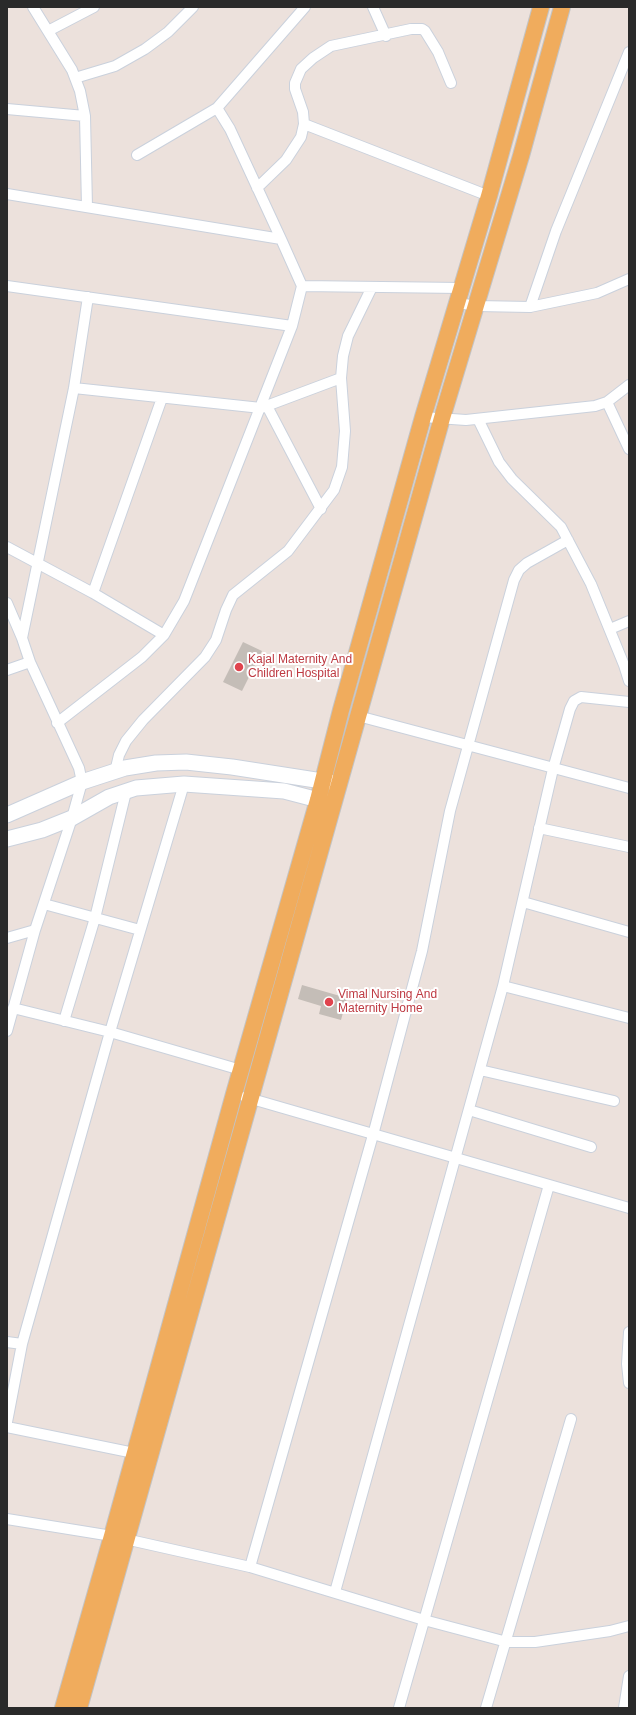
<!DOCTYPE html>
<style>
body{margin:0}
#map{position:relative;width:636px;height:1715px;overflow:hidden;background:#ece1dc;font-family:Helvetica,sans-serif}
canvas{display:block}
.frame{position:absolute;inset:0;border:8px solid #2a2a2a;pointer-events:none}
</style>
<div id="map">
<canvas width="636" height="1715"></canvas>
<div class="frame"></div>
</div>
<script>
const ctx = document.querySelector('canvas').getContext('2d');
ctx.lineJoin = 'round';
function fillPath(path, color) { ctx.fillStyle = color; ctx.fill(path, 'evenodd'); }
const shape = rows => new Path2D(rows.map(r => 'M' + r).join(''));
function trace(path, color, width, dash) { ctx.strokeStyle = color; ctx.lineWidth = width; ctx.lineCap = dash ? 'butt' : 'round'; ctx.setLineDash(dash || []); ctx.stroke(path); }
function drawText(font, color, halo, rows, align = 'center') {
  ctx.font = font + ' Helvetica,sans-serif'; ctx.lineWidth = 4; ctx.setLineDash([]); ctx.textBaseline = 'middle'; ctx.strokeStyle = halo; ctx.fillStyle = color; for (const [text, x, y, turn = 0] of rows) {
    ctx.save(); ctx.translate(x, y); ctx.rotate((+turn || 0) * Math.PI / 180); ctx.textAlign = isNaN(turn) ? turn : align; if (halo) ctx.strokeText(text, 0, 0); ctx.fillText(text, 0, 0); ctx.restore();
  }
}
const building = shape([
 [243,642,262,651,242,691,223,682],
 [302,985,347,998,341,1020,319,1014,321,1006,298,999]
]);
const street = shape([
 [33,7,72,70,80,91,85,116,87,207],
 [373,7,386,36],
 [48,31,94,7],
 [75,78,115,66,145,49,168,32,193,7],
 [217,108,230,129,281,239],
 [7,109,85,116],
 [304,124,489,196],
 [137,155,217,108,305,7],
 [257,188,286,160,301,137,304,124,303,112,295,89,295,83,301,69,313,58,331,46,411,29,422,29,425,31,438,52,451,83],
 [7,194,281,239,302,286],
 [7,286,292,326,302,286,461,288],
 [458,303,477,306,530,307,597,293,629,279],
 [530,307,556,231,629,52],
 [74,388,261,408,341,378],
 [607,402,629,449],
 [267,406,321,509],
 [423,417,466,420,595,406,607,402,629,385],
 [478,419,499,462,512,479,561,527,591,584,624,665,629,681],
 [7,547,93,593,164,635],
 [93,593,162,398],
 [7,603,22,638,30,662,79,768,82,782,72,818,35,930,7,1031],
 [610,629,629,621],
 [22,638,74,388,88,297],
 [7,670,30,662],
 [358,716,629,788],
 [57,723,142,657,164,635,184,601,292,326],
 [115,772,119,755,126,741,143,720,205,657,216,640,226,610,233,595,288,551,334,490,342,467,345,431,341,378,343,356,348,336,372,287],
 [539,828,629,847],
 [523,902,629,932],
 [44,904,140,930],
 [7,938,35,930],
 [503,986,629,1018],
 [13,1008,110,1032,241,1070],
 [64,1021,95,918,126,792],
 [480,1070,614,1101],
 [245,1097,629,1208],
 [469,1110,591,1147],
 [629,1332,627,1364,629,1383],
 [7,1342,22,1344],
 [7,1422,22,1344,110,1032,184,784],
 [7,1427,134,1453],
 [7,1519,112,1536,250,1567,424,1620,507,1642,535,1642,610,1631,629,1626],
 [250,1567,373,1135,422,951,450,811,514,580,519,570,527,563,568,540],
 [335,1592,503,986,553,769,570,709,574,701,581,697,629,702],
 [399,1708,549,1185],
 [486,1708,571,1419],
 [624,1708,629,1676]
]);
const secondary = shape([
 [7,815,82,782,125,768,156,763,186,762,232,767,335,783],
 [7,839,42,830,72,818,109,797,136,788,184,784,284,791,330,803]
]);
const primary = shape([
 [63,1708,112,1536,234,1094,318,800,341,710,423,417,489,196,541,7],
 [79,1708,442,418,521,156,562,7]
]);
const markers = [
 [239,667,5,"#e0444e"],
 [329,1002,5,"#e0444e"]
];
const healthNames = [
 ["Kajal Maternity And",248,660],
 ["Children Hospital",248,674],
 ["Vimal Nursing And",338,995],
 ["Maternity Home",338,1009]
];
fillPath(building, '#c4bdb7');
trace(street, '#cad1dc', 12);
trace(secondary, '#cad1dc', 17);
trace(primary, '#c3c3c3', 18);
trace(street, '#fff', 10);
trace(secondary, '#fff', 15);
trace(primary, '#f0ac5d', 16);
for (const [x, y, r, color] of markers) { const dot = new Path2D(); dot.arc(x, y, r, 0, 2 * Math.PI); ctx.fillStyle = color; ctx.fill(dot); trace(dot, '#fff', 1.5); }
drawText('12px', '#be3a42', '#fff', healthNames, 'left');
</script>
